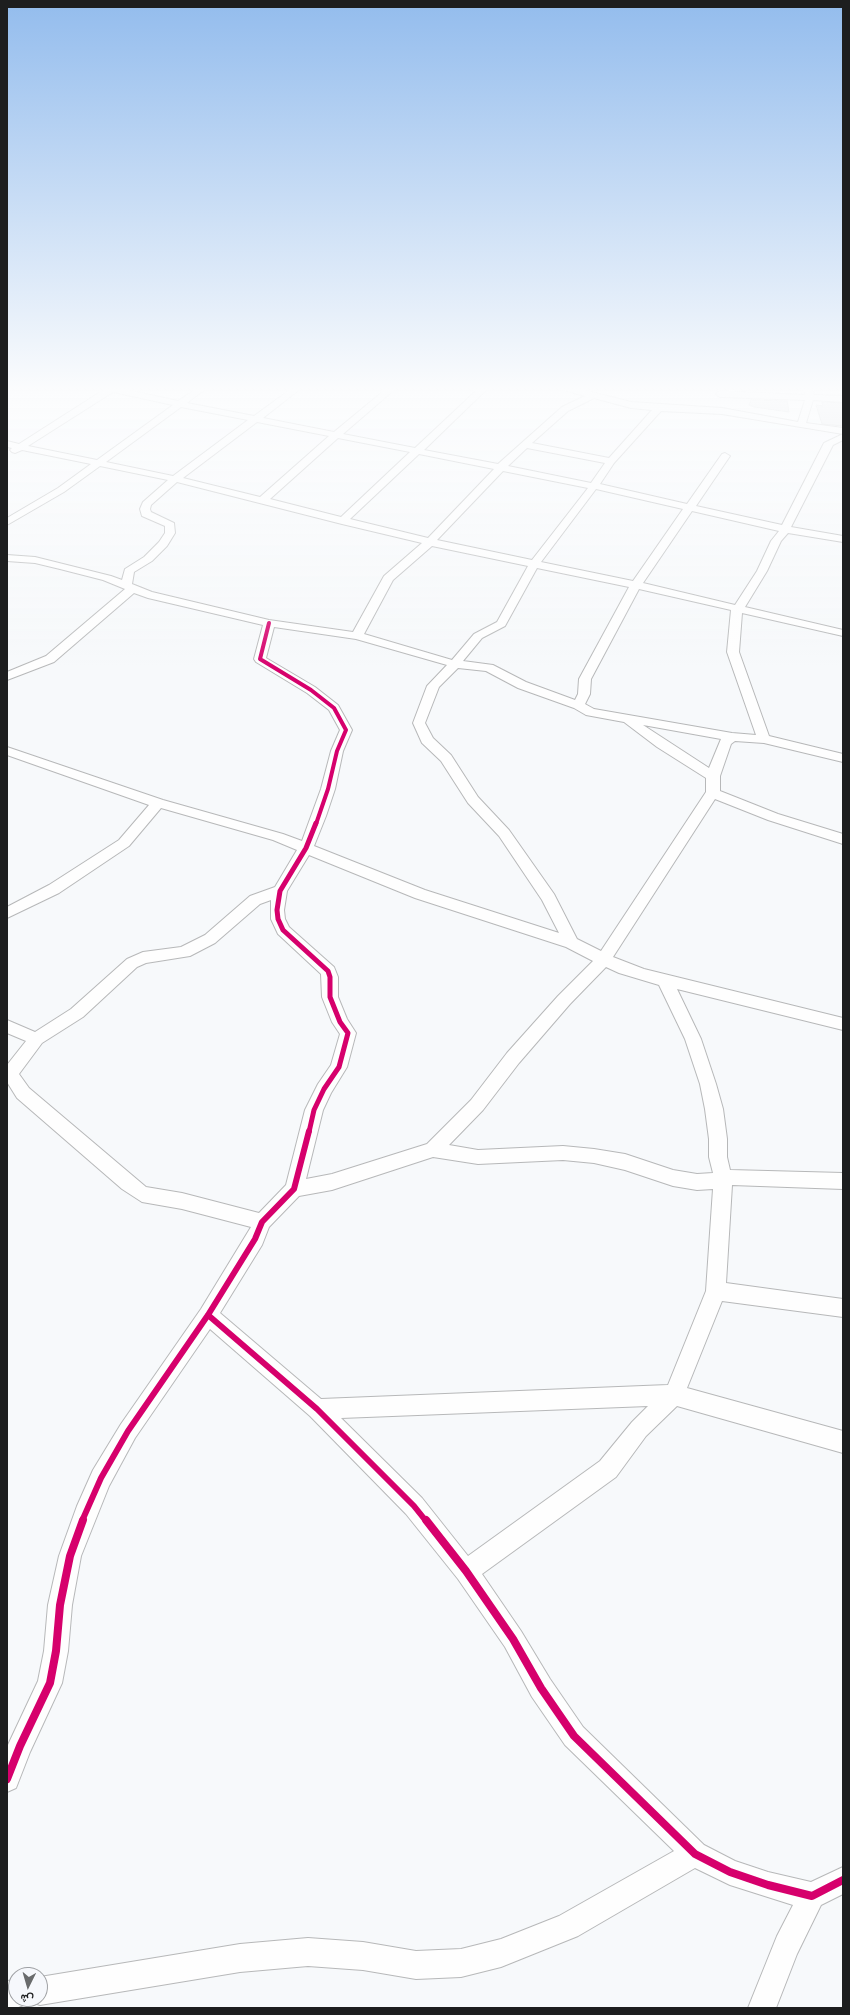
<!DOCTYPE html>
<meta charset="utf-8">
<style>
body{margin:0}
#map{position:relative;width:850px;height:2015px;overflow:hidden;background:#f7f9fb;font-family:Signika,Vazirmatn,sans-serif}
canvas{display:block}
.frame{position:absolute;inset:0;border:8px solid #1d1e1f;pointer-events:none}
.north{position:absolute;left:8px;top:1967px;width:40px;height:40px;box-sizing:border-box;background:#f6f8fc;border:1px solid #9fa1a4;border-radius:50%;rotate:185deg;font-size:11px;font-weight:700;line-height:16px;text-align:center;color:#1d1e1f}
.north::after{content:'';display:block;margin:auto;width:14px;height:18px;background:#696b6c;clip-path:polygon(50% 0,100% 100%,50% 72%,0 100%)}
</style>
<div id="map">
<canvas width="850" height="2015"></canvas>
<div class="frame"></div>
<div class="north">ش</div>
</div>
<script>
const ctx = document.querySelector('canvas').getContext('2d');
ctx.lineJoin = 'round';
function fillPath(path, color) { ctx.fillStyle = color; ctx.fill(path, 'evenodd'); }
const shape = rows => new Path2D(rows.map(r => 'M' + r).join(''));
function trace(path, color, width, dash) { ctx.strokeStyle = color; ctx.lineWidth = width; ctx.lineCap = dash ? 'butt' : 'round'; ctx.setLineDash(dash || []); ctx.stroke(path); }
const building = shape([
 [751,400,787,401,789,412,754,407,749,405,751,400],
 [822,402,843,403,843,426,822,424,816,405,823,406,822,402]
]);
const minor = shape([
 [105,389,123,389,178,401,196,389,205,389,187,403,254,416,291,389,300,389,263,418,334,432,386,389,395,389,343,434,415,448,478,389,487,389,424,450,498,464,562,407,585,396,567,391,566,389,580,389,631,402,722,408,798,422,805,400,720,397,716,394,720,391,805,395,804,389,812,389,814,395,843,396,843,402,813,400,806,423,843,428,843,434,722,414,661,411,614,463,600,484,687,504,722,454,725,453,730,456,696,506,782,525,824,443,843,434,843,440,833,445,791,527,843,536,843,542,788,533,781,541,767,571,745,607,843,630,843,636,742,613,739,652,769,736,843,754,843,762,764,743,735,741,731,744,720,776,720,791,778,814,843,834,843,844,768,820,715,799,613,957,644,969,843,1018,843,1030,677,989,701,1039,716,1084,723,1109,727,1139,727,1157,730,1170,843,1173,843,1189,732,1185,726,1283,843,1299,843,1317,722,1301,687,1388,843,1431,843,1453,677,1406,646,1436,616,1477,482,1574,521,1631,550,1679,583,1727,704,1845,735,1861,768,1872,811,1882,843,1867,843,1894,821,1905,797,1954,776,2008,748,2008,777,1936,793,1905,730,1885,695,1868,578,1936,501,1967,461,1977,416,1979,363,1970,308,1966,240,1972,40,2005,30,2001,29,1999,40,1999,40,1977,240,1944,308,1938,363,1942,416,1951,461,1949,501,1939,559,1916,674,1851,565,1745,532,1697,505,1647,458,1579,406,1514,310,1416,210,1329,135,1438,109,1486,81,1556,72,1605,68,1651,62,1683,30,1752,16,1788,7,1792,7,1747,38,1681,44,1651,48,1605,59,1556,77,1506,93,1470,121,1424,201,1309,251,1227,182,1209,142,1202,122,1189,17,1098,7,1082,7,1065,26,1041,7,1033,7,1020,35,1032,71,1009,127,959,143,952,181,947,205,935,250,896,275,887,297,850,273,840,161,808,129,846,59,893,7,918,7,907,49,885,119,840,149,805,7,755,7,747,163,800,283,834,302,841,321,789,331,751,340,730,329,710,307,693,256,662,254,659,263,625,148,598,134,593,54,662,7,680,7,672,46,656,125,589,103,580,60,569,35,563,7,561,7,555,35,557,111,576,122,580,125,569,144,557,159,542,165,533,165,526,142,516,140,509,143,502,168,480,100,466,64,492,7,525,7,518,58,488,91,464,22,450,15,453,12,452,10,450,12,448,7,447,7,441,19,444,105,389],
 [113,392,173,405,97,460,28,446,113,392],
 [594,398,631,408,652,410,609,458,532,443,568,411,594,398],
 [181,407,248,420,173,476,106,462,181,407],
 [257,422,329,436,260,497,183,478,257,422],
 [338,438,410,452,341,517,270,499,338,438],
 [527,448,605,463,591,483,508,466,527,448],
 [419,454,494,469,428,538,350,519,419,454],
 [503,471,588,488,532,560,437,540,503,471],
 [177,482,342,524,422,543,384,576,353,632,269,620,152,592,132,584,134,572,152,561,167,546,175,533,174,523,151,512,150,509,151,505,177,482],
 [596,489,683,509,633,581,541,562,596,489],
 [692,511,779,531,771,541,757,571,735,605,643,583,692,511],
 [432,546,528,566,497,622,474,634,452,660,364,634,393,580,432,546],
 [537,568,629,587,579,679,578,694,575,700,526,682,493,665,463,661,482,638,505,626,537,568],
 [639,589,731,610,727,652,756,735,732,733,594,709,585,704,590,694,591,679,639,589],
 [274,627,356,639,447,665,427,686,413,723,422,743,441,761,468,803,499,836,542,900,559,933,425,890,314,846,326,816,335,789,343,751,352,730,338,705,315,687,266,658,274,627],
 [458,668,486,671,518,688,574,708,586,715,624,722,657,747,706,778,706,792,601,951,577,939,554,894,509,830,478,797,451,755,433,738,425,723,439,687,458,668],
 [643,725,721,739,709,768,643,725],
 [309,855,415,898,566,947,593,961,558,996,507,1053,471,1100,427,1144,332,1174,306,1179,323,1110,331,1093,347,1067,356,1033,347,1019,338,997,338,977,334,967,289,927,285,919,284,910,287,891,309,855],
 [271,900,271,919,278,934,321,974,322,997,332,1022,340,1034,331,1065,318,1084,305,1110,286,1185,259,1213,182,1193,146,1187,29,1088,19,1074,42,1043,83,1017,137,967,146,963,190,956,215,943,260,904,271,900],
 [606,967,619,973,659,985,685,1039,700,1084,705,1109,709,1139,709,1157,713,1173,697,1174,673,1170,625,1154,594,1149,563,1146,478,1150,449,1145,483,1110,519,1063,570,1004,606,967],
 [433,1157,478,1164,563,1160,594,1163,625,1170,673,1186,697,1190,713,1189,706,1291,668,1385,321,1399,220,1313,262,1245,269,1227,299,1196,332,1190,433,1157],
 [648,1406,632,1422,600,1461,468,1556,422,1498,341,1418,648,1406],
 [16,1980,16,1999,28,1999,26,2004,16,2008,7,2008,7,1981,16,1980]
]);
const cyclewayFar3 = shape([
 [269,623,260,659,311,690,334,708,346,730,337,751,328,789,316,824]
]);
const cyclewayFar2 = shape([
 [309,1132,314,1110,324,1089,339,1067,348,1033,340,1022,330,997,330,977,328,971,283,930,278,919,277,910,280,891,306,848,316,823]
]);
const cyclewayFar1 = shape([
 [208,1315,317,1409,414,1506,426,1521],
 [82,1521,101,1478,128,1431,208,1315,255,1239,262,1222,294,1189,309,1131]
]);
const cycleway = shape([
 [426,1520,466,1571,513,1639,541,1688,574,1736,695,1854,730,1872,768,1885,812,1896,843,1880],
 [7,1779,20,1746,50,1683,56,1651,60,1605,70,1556,83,1520]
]);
fillPath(building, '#e0e1e3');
trace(building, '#c4c6c7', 1);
trace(minor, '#b7b8b9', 2);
fillPath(minor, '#fefefe');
trace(cyclewayFar3, '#d6006c', 4);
trace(cyclewayFar2, '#d6006c', 5);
trace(cyclewayFar1, '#d6006c', 6);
trace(cycleway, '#d6006c', 8);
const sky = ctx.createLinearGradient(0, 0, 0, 671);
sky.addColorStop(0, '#93bced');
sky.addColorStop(0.58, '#fbfcfd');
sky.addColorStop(1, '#fbfcfd00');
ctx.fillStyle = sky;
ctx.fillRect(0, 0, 850, 671);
</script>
